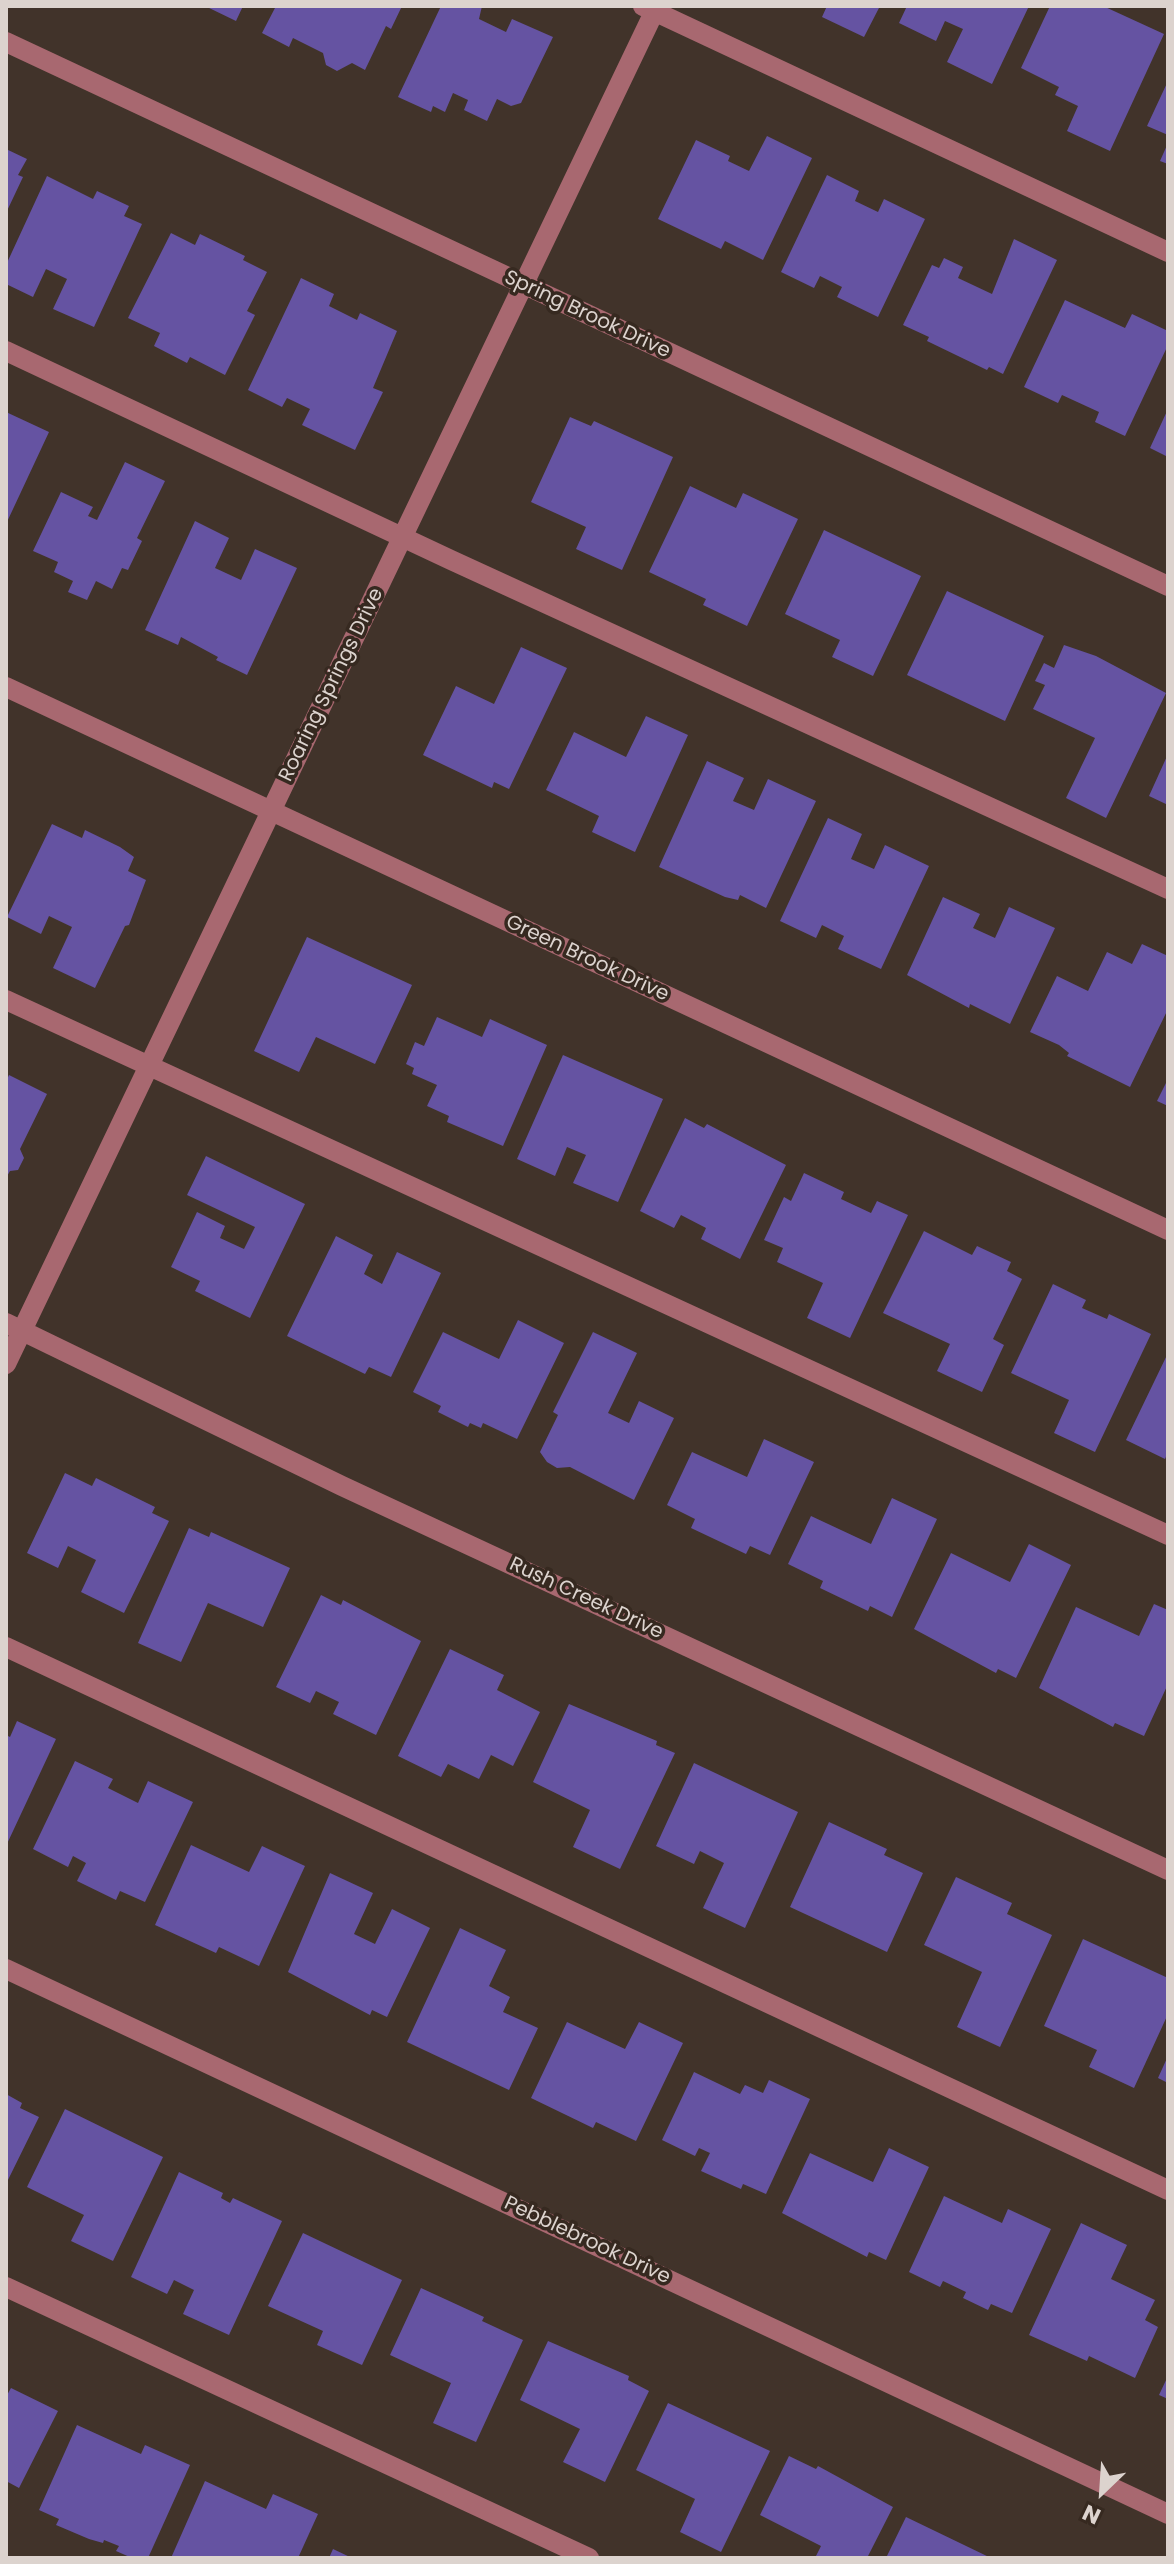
<!DOCTYPE html>
<style>
body{margin:0}
#map{position:relative;width:1174px;height:2564px;overflow:hidden;background:#41332a;font-family:Poppins,sans-serif}
canvas{display:block}
.frame{position:absolute;inset:0;border:8px solid #dcd3ce;pointer-events:none}
.north{position:absolute;left:1062px;top:2452px;width:80px;height:80px;-webkit-text-stroke:6px #362920;paint-order:stroke;rotate:205deg;font-size:22px;font-weight:700;line-height:32px;text-align:center;color:#dcd3ce}
.north::after{content:'';display:block;margin:auto;width:28px;height:36px;background:#dcd3ce;clip-path:polygon(50% 0,100% 100%,50% 72%,0 100%)}
</style>
<div id="map">
<canvas width="1174" height="2564"></canvas>
<div class="frame"></div>
<div class="north">N</div>
</div>
<script>
const ctx = document.querySelector('canvas').getContext('2d');
ctx.lineJoin = 'round';
function fillPath(path, color) { ctx.fillStyle = color; ctx.fill(path, 'evenodd'); }
const shape = rows => new Path2D(rows.map(r => 'M' + r).join(''));
function trace(path, color, width, dash) { ctx.strokeStyle = color; ctx.lineWidth = width; ctx.lineCap = dash ? 'butt' : 'round'; ctx.setLineDash(dash || []); ctx.stroke(path); }
function drawText(font, color, halo, rows, align = 'center') {
  ctx.font = font + ' Poppins,sans-serif'; ctx.lineWidth = 7; ctx.setLineDash([]); ctx.textBaseline = 'middle'; ctx.strokeStyle = halo; ctx.fillStyle = color; for (const [text, x, y, turn = 0] of rows) {
    ctx.save(); ctx.translate(x, y); ctx.rotate((+turn || 0) * Math.PI / 180); ctx.textAlign = isNaN(turn) ? turn : align; if (halo) ctx.strokeText(text, 0, 0); ctx.fillText(text, 0, 0); ctx.restore();
  }
}
const building = shape([
 [205,6,243,6,236,21],
 [276,6,402,6,391,29,386,26,365,70,352,63,337,71,326,65,323,53,293,38,289,47,262,33],
 [441,6,482,6,479,19,506,32,512,19,553,37,521,103,511,106,497,99,487,121,464,110,468,100,453,93,445,112,433,106,431,112,398,97],
 [827,6,880,6,864,37,822,17],
 [907,6,1029,6,992,84,947,62,963,29,945,21,936,41,899,23],
 [1050,6,1103,6,1164,34,1110,151,1067,131,1078,106,1055,95,1059,87,1021,68],
 [1168,81,1168,135,1147,126],
 [767,136,812,158,763,260,725,241,721,249,658,219,696,140,730,156,728,161,749,171],
 [1168,143,1168,164,1160,161],
 [6,149,27,159,18,175,23,177,6,213],
 [827,175,859,191,855,201,878,212,884,199,925,219,878,317,837,297,842,287,820,276,814,288,781,272],
 [47,176,93,199,97,191,129,206,124,216,142,224,94,327,53,309,67,279,46,269,33,297,6,284,6,265],
 [171,233,195,245,200,234,245,256,243,260,267,272,247,311,255,315,225,375,190,357,187,363,154,346,160,333,128,318],
 [1014,239,1057,260,1003,374,989,367,987,370,927,341,929,337,903,325,932,265,939,268,944,258,963,267,958,278,992,294],
 [301,278,334,294,329,306,357,320,360,313,397,331,373,388,383,392,355,450,302,425,310,409,287,398,282,407,248,390],
 [1065,300,1125,328,1132,314,1168,331,1168,345,1125,436,1095,422,1099,412,1062,395,1058,403,1024,387],
 [1168,409,1168,457,1150,448],
 [6,412,49,432,6,524],
 [570,417,591,426,594,421,673,457,622,570,576,549,586,527,531,502],
 [125,462,165,481,137,538,142,541,128,570,122,568,112,589,96,581,87,600,68,592,73,581,54,572,58,562,33,551,61,492,93,507,88,516,97,520],
 [690,486,736,508,743,493,798,519,747,626,703,605,706,599,649,572],
 [195,521,229,538,215,568,241,580,255,549,297,568,247,675,216,660,218,657,181,637,178,645,145,630],
 [824,530,921,576,873,676,832,657,840,640,785,614],
 [947,591,1044,636,1005,721,907,675],
 [1064,645,1096,656,1166,693,1106,818,1066,798,1095,738,1033,709,1045,685,1035,681,1044,663,1054,668],
 [521,647,567,668,509,789,494,782,492,788,423,755,456,686,494,704],
 [646,716,688,735,635,852,592,832,599,816,546,790,574,732,626,757],
 [1168,754,1168,805,1149,796],
 [707,761,744,778,733,801,754,810,768,779,816,801,766,908,740,895,738,900,725,897,659,867],
 [828,818,862,834,851,859,874,869,885,845,929,866,881,969,838,949,844,936,822,925,816,938,780,921],
 [52,824,82,838,85,830,120,847,134,857,128,871,146,880,129,925,125,926,95,988,53,968,72,927,49,916,41,934,7,917],
 [943,897,980,914,973,928,995,938,1009,907,1055,928,1010,1024,970,1004,969,1008,907,975],
 [307,937,412,985,375,1064,316,1037,299,1072,254,1051],
 [1142,944,1168,956,1168,1009,1130,1087,1067,1056,1069,1053,1059,1045,1030,1032,1057,976,1088,991,1107,952,1132,964],
 [437,1017,482,1037,490,1019,547,1045,503,1146,447,1122,449,1116,427,1106,437,1085,412,1074,414,1068,406,1064,415,1042,424,1046],
 [563,1055,663,1099,618,1202,573,1183,586,1155,567,1147,555,1176,517,1159],
 [9,1075,47,1094,20,1149,24,1158,18,1170,10,1171,6,1178,6,1082],
 [1168,1079,1168,1106,1157,1101],
 [685,1118,704,1128,707,1124,786,1165,740,1259,701,1239,706,1228,681,1215,674,1228,640,1211],
 [206,1156,305,1204,250,1318,195,1291,200,1281,171,1267,197,1212,225,1226,220,1238,244,1249,255,1227,187,1195],
 [804,1173,844,1192,841,1199,871,1213,877,1201,908,1215,850,1338,807,1318,823,1283,777,1262,783,1248,764,1240,784,1197,791,1201],
 [924,1231,972,1255,977,1246,1011,1262,1007,1271,1022,1279,993,1339,1004,1345,982,1392,937,1371,950,1344,883,1313],
 [336,1236,373,1255,364,1274,382,1284,397,1252,441,1273,391,1377,369,1367,365,1374,287,1336],
 [1053,1284,1086,1300,1082,1308,1107,1319,1109,1314,1151,1334,1095,1452,1054,1433,1069,1400,1011,1373],
 [518,1320,564,1343,517,1439,483,1423,481,1428,470,1423,468,1427,438,1412,441,1406,413,1392,443,1332,499,1359],
 [593,1332,637,1353,608,1413,629,1423,639,1401,674,1418,634,1500,570,1467,557,1468,547,1462,540,1452,558,1415,553,1412],
 [1168,1353,1168,1452,1165,1459,1126,1440],
 [764,1439,814,1462,770,1555,750,1546,746,1554,691,1528,695,1519,667,1505,692,1452,747,1477],
 [65,1473,92,1486,96,1478,155,1507,152,1513,169,1521,124,1613,81,1592,96,1560,68,1546,58,1568,27,1553],
 [892,1498,937,1519,892,1617,870,1606,868,1611,820,1588,823,1581,788,1564,811,1516,871,1544],
 [189,1528,209,1537,211,1532,290,1568,263,1627,208,1603,181,1662,138,1643],
 [1029,1544,1071,1565,1016,1678,998,1669,996,1673,914,1629,951,1553,1010,1582],
 [321,1595,341,1605,343,1600,421,1641,376,1735,333,1714,339,1702,316,1691,310,1703,276,1687],
 [1154,1604,1168,1610,1168,1684,1144,1736,1115,1723,1113,1727,1039,1688,1076,1607,1139,1636],
 [450,1649,504,1675,497,1690,540,1712,513,1766,491,1755,479,1779,448,1764,441,1777,398,1756],
 [569,1704,657,1741,656,1745,675,1753,620,1869,573,1847,590,1810,533,1782],
 [17,1721,56,1739,6,1846,6,1735,10,1737],
 [75,1761,113,1779,108,1788,138,1803,148,1781,193,1802,145,1902,120,1891,116,1900,77,1881,86,1863,73,1856,68,1867,33,1849],
 [694,1763,798,1812,745,1928,703,1908,724,1863,700,1851,694,1864,656,1846],
 [829,1822,887,1849,884,1855,923,1873,887,1952,790,1907],
 [191,1845,249,1872,262,1846,305,1866,259,1966,219,1947,216,1953,155,1925],
 [330,1873,373,1893,354,1934,375,1944,392,1909,430,1928,387,2017,372,2010,370,2015,288,1972],
 [956,1877,1012,1903,1007,1914,1052,1935,1000,2047,957,2027,982,1972,924,1945],
 [460,1928,506,1950,489,1986,510,1997,503,2012,538,2028,509,2090,407,2042],
 [1083,1939,1168,1978,1168,2014,1134,2088,1089,2067,1097,2050,1044,2026],
 [567,2022,625,2049,639,2022,683,2043,636,2141,596,2122,593,2128,531,2098],
 [1168,2056,1168,2083,1158,2078],
 [694,2072,740,2094,745,2085,763,2093,769,2080,810,2099,766,2194,743,2184,741,2189,701,2171,710,2153,699,2148,695,2156,662,2140],
 [6,2094,22,2103,20,2108,39,2117,6,2184],
 [65,2109,163,2157,113,2261,71,2241,84,2215,27,2187],
 [889,2148,929,2167,886,2260,869,2252,867,2257,782,2213,810,2153,873,2182],
 [179,2172,223,2193,221,2198,230,2203,233,2198,282,2221,229,2335,183,2314,194,2290,174,2280,167,2294,131,2277],
 [944,2196,1002,2223,1008,2209,1051,2229,1012,2313,991,2304,988,2310,963,2298,966,2292,943,2281,940,2287,909,2272],
 [1081,2223,1127,2245,1111,2279,1155,2300,1145,2320,1158,2327,1135,2378,1089,2356,1087,2361,1029,2335],
 [303,2233,402,2280,362,2365,317,2345,323,2331,268,2306],
 [421,2288,484,2317,482,2321,523,2340,476,2442,433,2423,451,2383,390,2355],
 [548,2341,629,2376,628,2380,649,2391,605,2482,563,2462,580,2429,520,2400],
 [1168,2376,1168,2399,1159,2395],
 [11,2388,58,2411,19,2488,6,2481,6,2397],
 [668,2403,770,2451,721,2552,680,2532,695,2499,636,2470],
 [77,2425,141,2454,145,2445,190,2465,148,2558,132,2558,116,2551,119,2546,104,2540,103,2543,89,2539,56,2525,59,2519,39,2510],
 [789,2456,816,2469,818,2466,893,2507,867,2558,815,2558,821,2546,760,2515],
 [205,2481,266,2509,273,2494,318,2514,298,2558,171,2558],
 [906,2517,991,2558,886,2558],
 [333,2549,352,2558,329,2558]
]);
const minor = shape([
 [643,6,1168,252],
 [6,42,1168,586],
 [6,351,451,560,1168,889],
 [6,687,1168,1230],
 [6,1000,1168,1535],
 [6,1323,342,1486,1168,1870],
 [6,1364,657,6],
 [6,1647,1168,2190],
 [6,1969,1168,2514],
 [6,2287,589,2558]
]);
const streetNames = [
 ["Spring Brook Drive",587,315,25],
 ["Roaring Springs Drive",332,685,-64],
 ["Green Brook Drive",587,959,25],
 ["Rush Creek Drive",586,1599,25],
 ["Pebblebrook Drive",587,2241,25]
];
fillPath(building, '#6553a2');
trace(minor, '#a86870', 20);
drawText('20px', '#dcd3ce', '#362920', streetNames);
</script>
